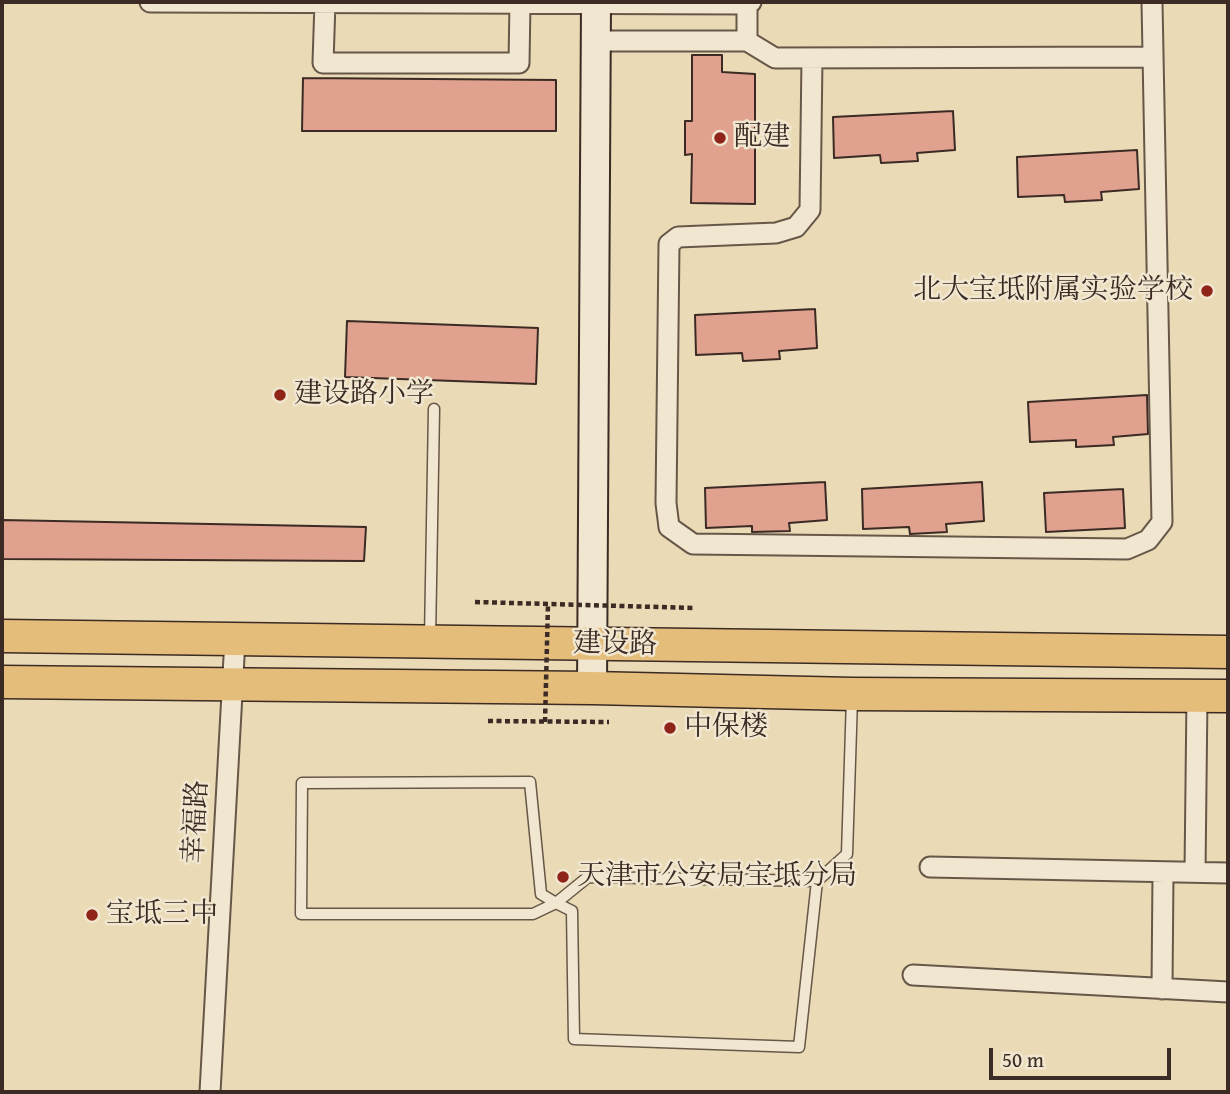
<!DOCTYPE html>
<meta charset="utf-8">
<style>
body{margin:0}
#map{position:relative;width:1230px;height:1094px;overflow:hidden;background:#eadab6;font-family:"Gentium Book Plus",serif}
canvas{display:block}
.frame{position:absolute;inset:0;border:4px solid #3b2b24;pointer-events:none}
.scale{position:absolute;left:989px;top:1048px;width:182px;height:32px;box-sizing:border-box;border:4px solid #3b2b24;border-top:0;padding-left:9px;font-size:21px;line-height:24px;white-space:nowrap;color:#3b2b24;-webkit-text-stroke:5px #f1e7d0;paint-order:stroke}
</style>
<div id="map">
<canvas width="1230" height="1094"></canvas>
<div class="frame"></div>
<div class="scale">50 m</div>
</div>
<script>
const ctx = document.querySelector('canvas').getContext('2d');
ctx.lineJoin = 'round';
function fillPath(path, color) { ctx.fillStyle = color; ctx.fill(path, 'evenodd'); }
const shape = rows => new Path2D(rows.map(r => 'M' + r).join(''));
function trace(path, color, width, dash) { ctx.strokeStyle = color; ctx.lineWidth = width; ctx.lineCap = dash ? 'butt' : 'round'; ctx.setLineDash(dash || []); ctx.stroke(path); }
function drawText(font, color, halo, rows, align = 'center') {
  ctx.font = font + ' "Gentium Book Plus","Noto Serif SC",serif'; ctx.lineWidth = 5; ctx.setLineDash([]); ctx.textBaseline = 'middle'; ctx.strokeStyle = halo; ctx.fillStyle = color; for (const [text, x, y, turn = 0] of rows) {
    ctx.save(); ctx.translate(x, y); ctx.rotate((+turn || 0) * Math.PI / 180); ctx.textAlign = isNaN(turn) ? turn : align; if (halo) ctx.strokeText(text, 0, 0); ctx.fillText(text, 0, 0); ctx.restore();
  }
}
const building = shape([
 [692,55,722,55,722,72,755,74,755,204,691,203,692,154,685,155,685,121,692,121,692,55],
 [303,78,556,80,556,131,302,131,303,78],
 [953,111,955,150,917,153,918,161,881,163,880,155,834,158,833,117,953,111],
 [1137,150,1139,189,1101,192,1102,200,1065,202,1064,195,1018,197,1017,157,1137,150],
 [815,309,817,348,779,351,780,359,743,361,742,353,696,355,695,315,815,309],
 [347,321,538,328,536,384,345,377,347,321],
 [1147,395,1148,434,1113,437,1114,445,1076,447,1076,440,1030,442,1028,402,1147,395],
 [825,482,827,520,789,523,790,531,752,532,752,526,706,528,705,488,825,482],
 [982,482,984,521,946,524,947,532,910,534,909,527,863,529,862,489,982,482],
 [1123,489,1125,528,1046,532,1044,493,1123,489],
 [2,520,366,527,364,561,2,559,2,520]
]);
const path = shape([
 [488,721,609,722]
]);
const lane = shape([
 [430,639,434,409],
 [817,881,588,877,556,903,533,914,301,914,302,783,530,782,541,894,556,903,572,911,574,1039,799,1047,817,881,847,854,852,698]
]);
const street = shape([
 [150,2,747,4,751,2],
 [325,2,323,63,519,63,520,3],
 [747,4,747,41],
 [596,41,747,41,775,58,1153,57],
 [812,58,810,210,796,227,776,233,678,237,669,244,666,503,669,527,693,544,1127,549,1148,540,1162,522,1152,2],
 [930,867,1228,873],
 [1195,872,1197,696],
 [913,975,1228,992],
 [1162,989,1163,873],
 [210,1092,235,639]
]);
const secondary = shape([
 [592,688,596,2]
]);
const primary = shape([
 [2,636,1228,652],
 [2,682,592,688,852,694,1228,696]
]);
const pathBridge = shape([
 [475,602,695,608],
 [545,722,548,604]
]);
const markers = [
 [720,138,7,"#8f2418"],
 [1207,291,7,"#8f2418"],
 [280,395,7,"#8f2418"],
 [670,728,7,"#8f2418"],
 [563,877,7,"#8f2418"],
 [92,915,7,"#8f2418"]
];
const poiNames = [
 ["配建",734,138],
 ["北大宝坻附属实验学校",1193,291,"right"],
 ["建设路小学",294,395],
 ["中保楼",684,728],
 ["天津市公安局宝坻分局",577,877],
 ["宝坻三中",106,915]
];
const streetNames = [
 ["建设路",615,645,1],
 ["幸福路",197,822,-87]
];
fillPath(building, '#e0a28f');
trace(building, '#3b2b24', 2);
trace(lane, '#675748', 13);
trace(street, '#675748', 23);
trace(secondary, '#3b2b24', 32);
trace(primary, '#3b2b24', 35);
trace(path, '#3b2b24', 4.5, [5, 3.5]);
trace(lane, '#f1e7d0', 10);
trace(street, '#f1e7d0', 19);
trace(secondary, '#f1e7d0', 28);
trace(primary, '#e5bd7b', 32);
trace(pathBridge, '#3b2b24', 4.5, [5, 3.5]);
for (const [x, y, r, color] of markers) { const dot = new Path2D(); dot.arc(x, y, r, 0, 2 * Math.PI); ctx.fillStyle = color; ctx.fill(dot); trace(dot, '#f1e7d0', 2.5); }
drawText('28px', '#3b2b24', '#f1e7d0', poiNames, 'left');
drawText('28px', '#3b2b24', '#f1e7d0', streetNames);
</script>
